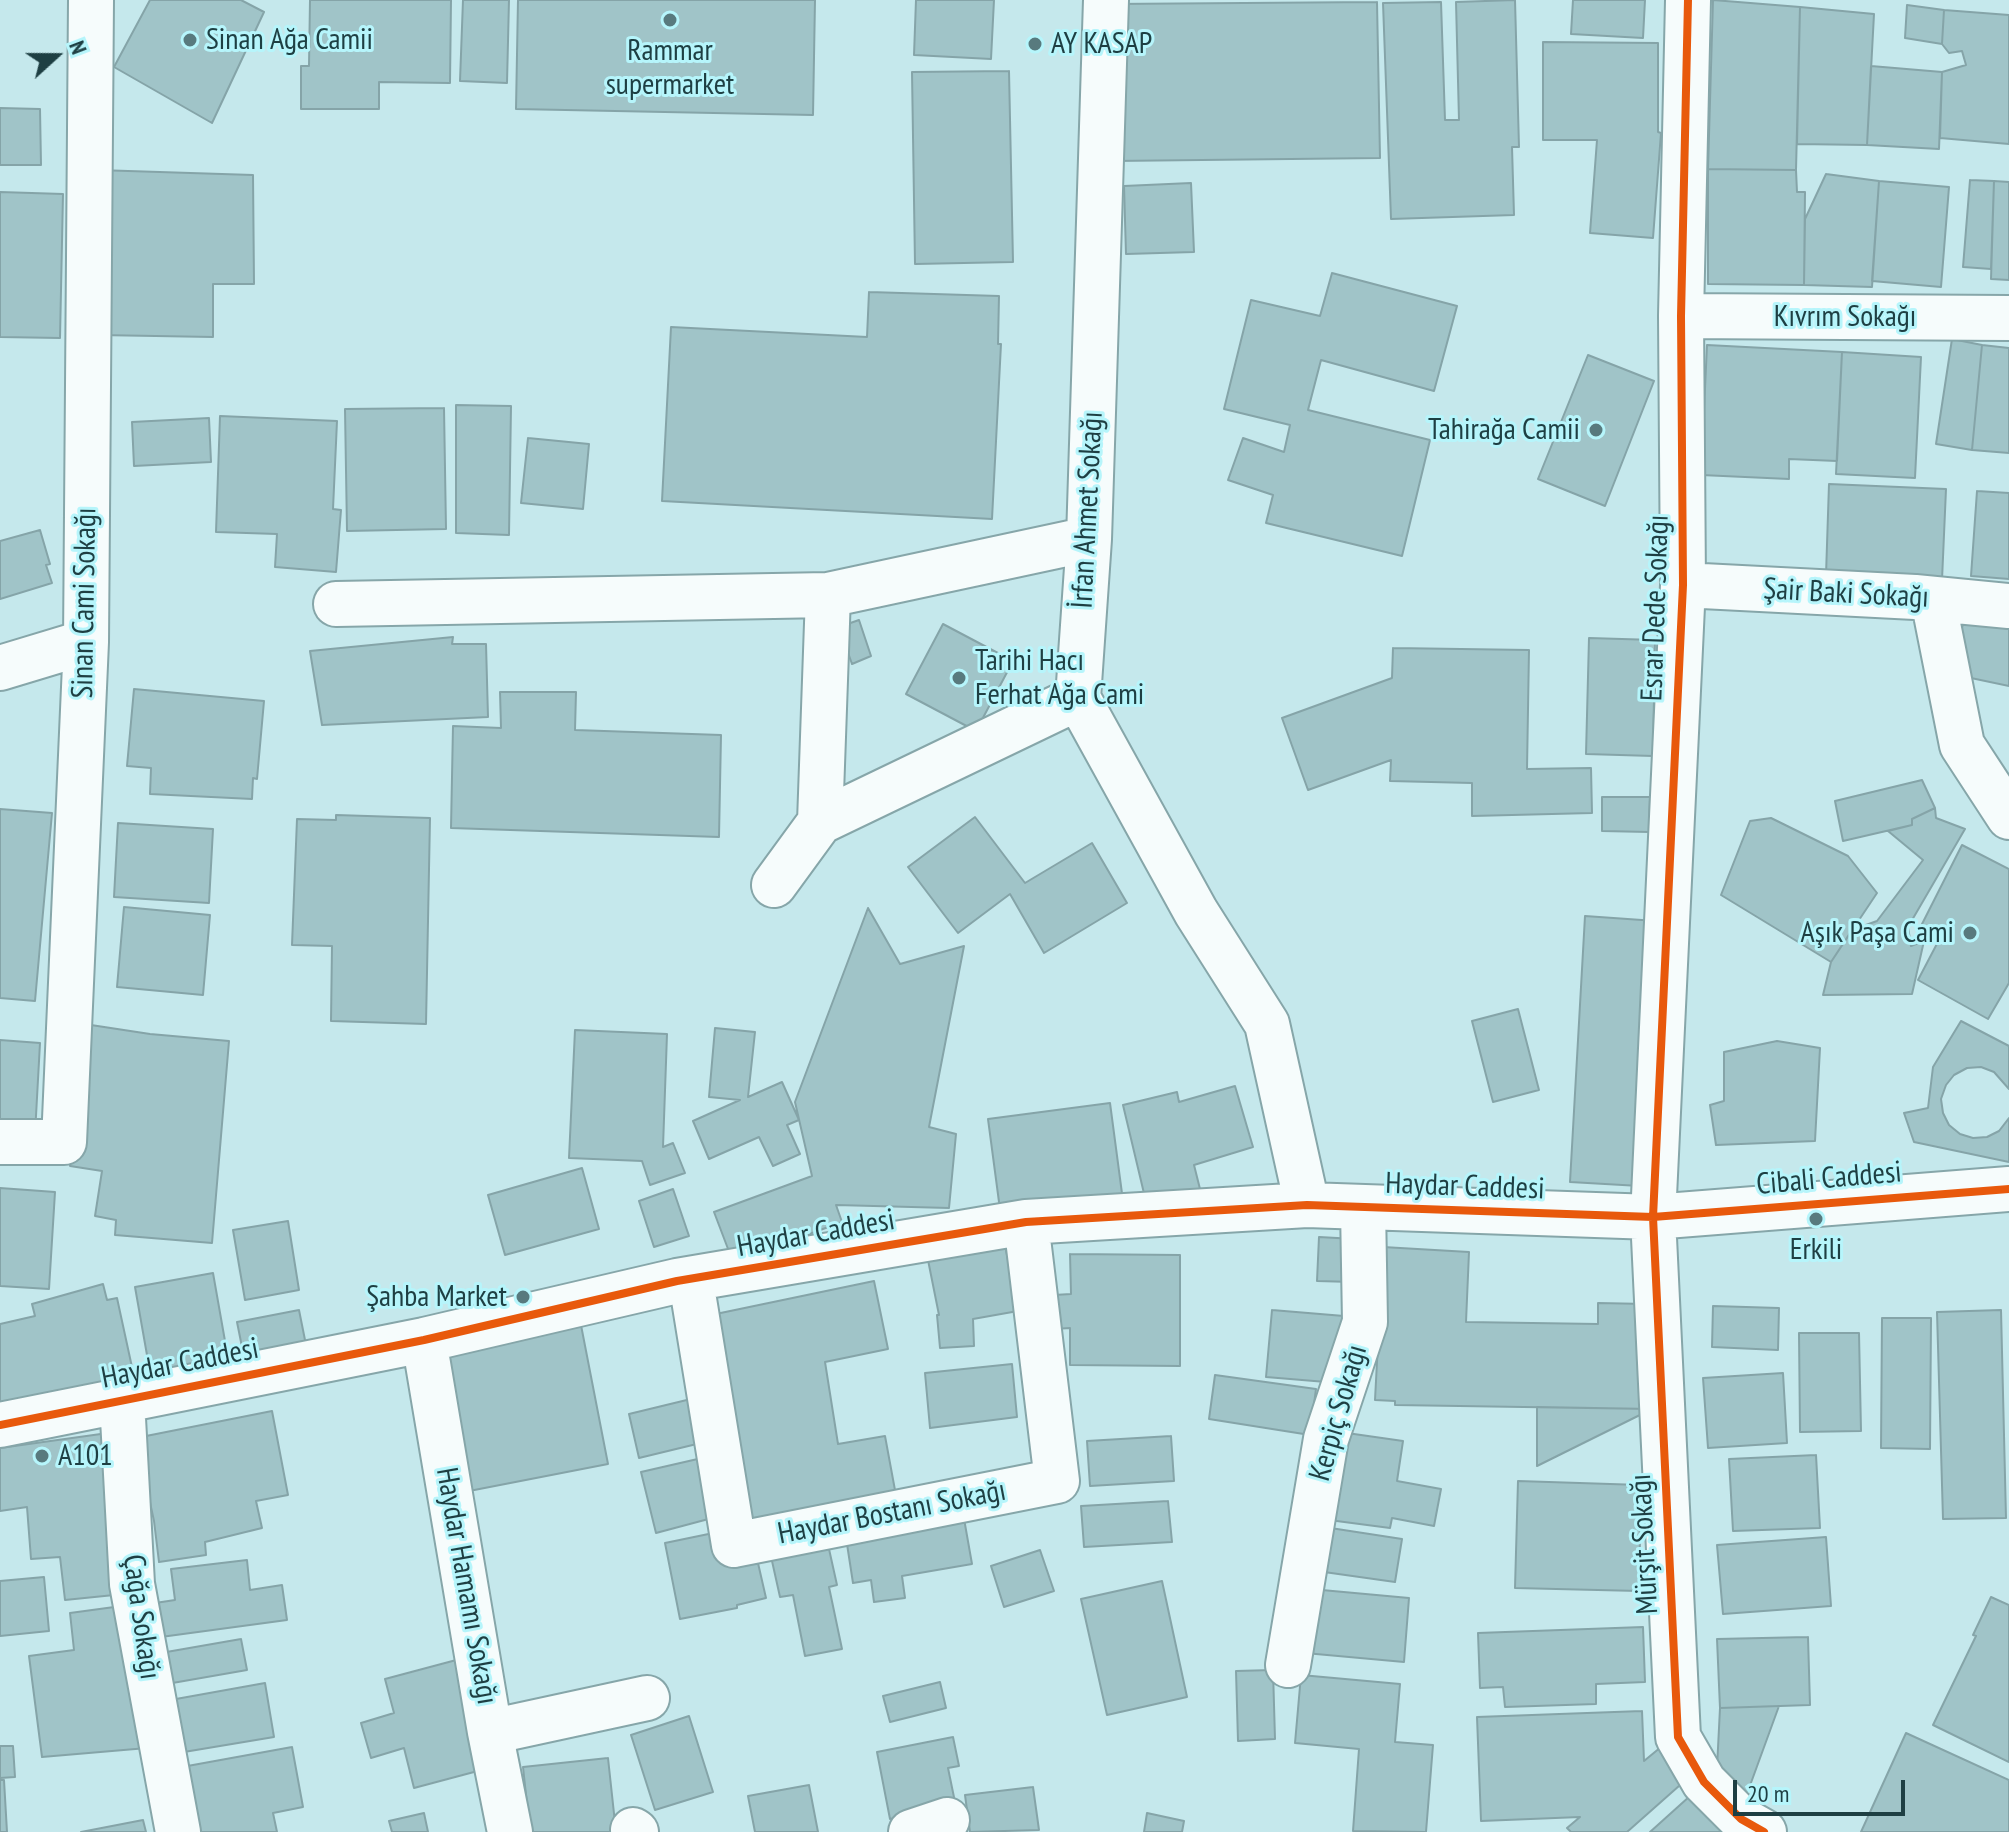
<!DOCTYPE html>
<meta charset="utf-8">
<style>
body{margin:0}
#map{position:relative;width:2009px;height:1832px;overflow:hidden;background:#c5e8ec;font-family:"PT Sans Narrow",sans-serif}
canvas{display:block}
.north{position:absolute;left:16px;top:16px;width:80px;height:80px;-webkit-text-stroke:6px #b6f5fb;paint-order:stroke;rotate:69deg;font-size:22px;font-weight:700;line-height:32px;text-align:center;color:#1e3f43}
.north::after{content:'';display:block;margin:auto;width:28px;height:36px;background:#1e3f43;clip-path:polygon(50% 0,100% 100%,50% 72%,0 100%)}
.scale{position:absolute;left:1733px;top:1780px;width:172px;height:36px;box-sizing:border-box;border:4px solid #1e3f43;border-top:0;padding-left:10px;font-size:24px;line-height:28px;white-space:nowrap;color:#1e3f43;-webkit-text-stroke:6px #b6f5fb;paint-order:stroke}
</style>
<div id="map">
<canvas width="2009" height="1832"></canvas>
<div class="north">N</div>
<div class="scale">20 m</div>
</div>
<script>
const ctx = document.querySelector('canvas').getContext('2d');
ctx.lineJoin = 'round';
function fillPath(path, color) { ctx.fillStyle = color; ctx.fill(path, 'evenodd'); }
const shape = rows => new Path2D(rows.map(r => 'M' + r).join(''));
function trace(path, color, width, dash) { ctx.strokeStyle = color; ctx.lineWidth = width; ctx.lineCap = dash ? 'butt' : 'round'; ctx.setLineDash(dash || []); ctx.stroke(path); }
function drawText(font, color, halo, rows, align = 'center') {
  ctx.font = font + ' "PT Sans Narrow",sans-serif'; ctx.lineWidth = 6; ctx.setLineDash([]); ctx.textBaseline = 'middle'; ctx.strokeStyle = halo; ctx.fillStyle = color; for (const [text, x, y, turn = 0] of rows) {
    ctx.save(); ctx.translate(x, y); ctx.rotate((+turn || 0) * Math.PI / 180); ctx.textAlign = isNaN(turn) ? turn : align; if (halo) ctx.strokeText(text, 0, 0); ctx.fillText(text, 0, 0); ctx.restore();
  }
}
const building = shape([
 [150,0,241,0,264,12,212,123,114,67,150,0],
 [310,0,451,0,450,83,379,82,379,109,301,109,301,66,309,66,310,0],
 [463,0,509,0,507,83,460,81,463,0],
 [518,0,815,0,813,115,516,109,518,0],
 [916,0,994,0,991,59,914,55,916,0],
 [1515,0,1519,147,1512,147,1514,215,1391,219,1383,3,1441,2,1445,120,1459,120,1456,2,1515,0],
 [1573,0,1645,0,1643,38,1571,34,1573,0],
 [1713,0,1800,7,1796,170,1708,169,1713,0],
 [1377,2,1380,158,1113,161,1111,4,1377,2],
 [1907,5,1944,10,1942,44,1905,38,1907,5],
 [1800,7,1874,14,1867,145,1797,144,1800,7],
 [1944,10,2009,15,2009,144,1940,138,1942,72,1966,65,1962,51,1949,53,1942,44,1944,10],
 [1543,42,1658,43,1658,132,1661,133,1653,238,1590,233,1597,140,1543,140,1543,42],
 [1871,66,1942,72,1939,149,1867,145,1871,66],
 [1009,71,1013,262,915,264,912,72,1009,71],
 [0,108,40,109,41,165,0,165,0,108],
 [1708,169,1796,170,1797,192,1805,192,1804,285,1708,284,1708,169],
 [97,170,253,175,254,284,213,284,213,337,98,335,97,170],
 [1826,174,1879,181,1872,287,1804,285,1805,219,1826,174],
 [1970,180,1994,181,1991,269,1963,267,1970,180],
 [1879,181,1949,187,1941,287,1872,281,1879,181],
 [1994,181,2009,182,2009,280,1991,279,1994,181],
 [1191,183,1194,252,1126,254,1124,186,1191,183],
 [0,192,63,194,60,338,0,337,0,192],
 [1332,273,1457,306,1434,391,1321,360,1308,410,1430,440,1402,556,1266,523,1273,495,1228,480,1243,438,1284,452,1290,425,1224,409,1251,300,1320,316,1332,273],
 [869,292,999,296,998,344,1001,344,992,519,662,501,671,327,867,337,869,292],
 [1952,339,1982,345,1972,450,1936,444,1952,339],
 [1707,345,1842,352,1837,461,1789,459,1789,479,1701,475,1707,345],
 [1982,345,2009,348,2009,453,1972,450,1982,345],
 [1842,352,1921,357,1915,478,1836,474,1842,352],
 [1588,355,1654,381,1605,506,1538,479,1588,355],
 [456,405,511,406,509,535,456,533,456,405],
 [444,408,446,529,347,531,345,409,444,408],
 [220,416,337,421,333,509,341,510,336,572,275,567,277,534,216,532,220,416],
 [209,418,211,462,134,466,132,422,209,418],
 [528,438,589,444,583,509,521,503,528,438],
 [1829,484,1946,489,1942,580,1826,575,1829,484],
 [1977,491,2009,493,2009,579,1971,576,1977,491],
 [40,530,50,564,46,565,52,583,0,599,0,541,40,530],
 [1965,614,2009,621,2009,686,1952,674,1965,614],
 [859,620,871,656,852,664,839,627,859,620],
 [943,624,1013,661,976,731,906,694,943,624],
 [453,637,452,644,486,644,488,717,322,725,310,651,453,637],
 [1589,638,1655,640,1653,756,1586,754,1589,638],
 [1393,648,1529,650,1527,769,1591,768,1592,813,1472,816,1472,783,1390,781,1391,760,1308,790,1282,718,1392,678,1393,648],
 [134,689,264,701,257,779,253,778,252,799,150,794,151,768,127,766,134,689],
 [500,692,576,692,575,730,721,735,719,837,451,828,453,726,501,728,500,692],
 [1922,780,1935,808,1912,819,1912,825,1843,841,1835,801,1922,780],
 [1602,797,1650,797,1649,832,1602,831,1602,797],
 [1935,808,1936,818,1965,829,1908,927,1911,946,1924,941,1912,994,1823,995,1831,962,1852,930,1877,921,1923,860,1888,831,1912,825,1912,819,1935,808],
 [0,809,52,813,35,1001,0,998,0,809],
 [336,815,430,818,426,1024,331,1021,332,946,292,945,297,819,336,820,336,815],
 [975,817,1025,883,1092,843,1127,903,1044,953,1010,894,958,933,908,867,975,817],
 [1771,818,1848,856,1877,893,1831,962,1721,895,1750,821,1771,818],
 [118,823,213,829,209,903,114,897,118,823],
 [1962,845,2009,869,2009,983,1988,1019,1918,980,1940,938,1920,928,1962,845],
 [124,907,210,915,203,995,117,987,124,907],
 [868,908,900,964,964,946,929,1127,956,1134,949,1208,836,1205,842,1222,733,1262,714,1212,812,1176,795,1102,868,908],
 [1585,916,1656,921,1640,1186,1570,1182,1585,916],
 [1518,1009,1539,1090,1493,1102,1472,1021,1518,1009],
 [1961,1021,2009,1046,2009,1089,1994,1072,1981,1067,1967,1068,1954,1075,1946,1085,1941,1099,1943,1113,1949,1125,1960,1134,1973,1138,1987,1137,1999,1131,2009,1118,2009,1162,1914,1142,1904,1113,1928,1108,1933,1067,1961,1021],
 [91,1025,150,1034,229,1041,212,1243,115,1235,116,1220,95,1216,102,1171,70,1166,91,1025],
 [715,1028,755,1032,748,1097,782,1082,799,1120,787,1125,800,1154,773,1166,759,1137,709,1159,693,1121,740,1100,709,1097,715,1028],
 [575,1030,667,1034,663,1147,673,1143,685,1173,650,1185,642,1161,569,1158,575,1030],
 [0,1040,40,1043,35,1134,0,1132,0,1040],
 [1777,1041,1820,1048,1815,1141,1716,1145,1710,1105,1724,1101,1724,1052,1777,1041],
 [1235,1086,1253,1147,1194,1165,1201,1193,1147,1206,1123,1105,1177,1092,1179,1102,1235,1086],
 [1110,1103,1123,1201,1001,1217,988,1119,1110,1103],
 [582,1168,599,1229,505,1255,488,1195,582,1168],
 [0,1188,55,1192,49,1289,0,1286,0,1188],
 [673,1189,689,1236,654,1247,639,1201,673,1189],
 [288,1221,299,1290,245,1300,233,1230,288,1221],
 [1319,1237,1355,1239,1353,1282,1317,1281,1319,1237],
 [1004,1240,1018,1311,973,1319,974,1346,940,1348,937,1315,939,1315,927,1255,1004,1240],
 [1383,1247,1469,1252,1466,1322,1598,1324,1598,1303,1647,1304,1652,1409,1395,1405,1395,1401,1375,1400,1383,1247],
 [1070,1254,1180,1255,1180,1366,1070,1365,1070,1328,1055,1329,1054,1295,1071,1294,1070,1254],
 [213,1273,228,1358,150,1372,135,1287,213,1273],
 [874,1281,888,1349,825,1362,838,1444,885,1436,897,1501,736,1530,711,1315,874,1281],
 [103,1284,107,1300,117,1298,135,1381,0,1411,0,1324,35,1316,32,1304,103,1284],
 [1713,1306,1779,1308,1778,1350,1712,1347,1713,1306],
 [299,1310,307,1350,245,1362,237,1322,299,1310],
 [1272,1310,1344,1316,1338,1383,1266,1377,1272,1310],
 [2001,1310,2006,1518,1943,1519,1937,1312,2001,1310],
 [1882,1318,1931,1318,1930,1449,1881,1448,1882,1318],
 [580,1320,608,1464,464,1492,436,1348,580,1320],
 [1799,1333,1859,1333,1861,1431,1800,1432,1799,1333],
 [1012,1364,1017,1417,930,1428,925,1373,1012,1364],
 [1783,1373,1787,1443,1708,1448,1703,1378,1783,1373],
 [1215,1375,1316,1389,1310,1435,1209,1419,1215,1375],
 [695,1398,705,1442,639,1458,629,1414,695,1398],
 [1537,1407,1652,1409,1537,1466,1537,1407],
 [272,1411,288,1495,256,1501,262,1528,205,1542,206,1555,159,1562,154,1521,136,1438,272,1411],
 [1340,1432,1403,1441,1397,1481,1441,1489,1434,1526,1392,1518,1390,1528,1329,1520,1340,1432],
 [108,1433,124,1594,65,1600,60,1557,31,1559,27,1507,0,1511,0,1448,108,1433],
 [1171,1436,1174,1481,1090,1486,1087,1441,1171,1436],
 [1816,1455,1820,1528,1733,1531,1729,1459,1816,1455],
 [702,1458,716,1517,656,1533,641,1472,702,1458],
 [1518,1481,1641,1485,1639,1591,1515,1588,1518,1481],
 [1168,1501,1172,1542,1084,1547,1081,1506,1168,1501],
 [963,1513,972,1564,902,1576,905,1598,874,1602,871,1580,853,1583,845,1531,963,1513],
 [1324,1527,1402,1539,1395,1582,1317,1571,1324,1527],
 [723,1531,755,1550,766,1598,737,1605,737,1608,680,1619,665,1543,723,1531],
 [825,1531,837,1585,829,1587,842,1649,805,1656,793,1595,780,1597,768,1543,825,1531],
 [1826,1537,1831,1606,1723,1614,1717,1545,1826,1537],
 [1040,1550,1054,1591,1004,1607,991,1566,1040,1550],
 [247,1560,250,1590,282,1585,287,1620,146,1639,142,1605,175,1600,171,1569,247,1560],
 [44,1577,49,1631,0,1636,0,1581,44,1577],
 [1162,1581,1187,1697,1107,1715,1081,1599,1162,1581],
 [1311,1589,1409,1598,1404,1662,1305,1653,1311,1589],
 [1991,1597,2009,1605,2009,1762,1933,1725,1976,1636,1973,1635,1991,1597],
 [129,1605,147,1748,42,1757,29,1656,74,1650,70,1613,129,1605],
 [1643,1627,1645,1682,1596,1684,1596,1704,1505,1707,1503,1687,1480,1688,1478,1633,1643,1627],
 [1808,1637,1810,1705,1720,1708,1717,1639,1808,1637],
 [241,1639,247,1670,161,1685,155,1654,241,1639],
 [460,1659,489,1768,414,1788,404,1748,371,1758,361,1723,394,1713,385,1679,460,1659],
 [1273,1670,1275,1739,1238,1741,1236,1671,1273,1670],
 [1301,1675,1400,1684,1395,1742,1433,1745,1426,1832,1353,1831,1359,1749,1295,1743,1301,1675],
 [940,1682,946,1708,890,1722,883,1696,940,1682],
 [265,1683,274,1737,184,1752,176,1699,265,1683],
 [1779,1706,1744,1802,1716,1788,1720,1708,1779,1706],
 [1642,1711,1644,1761,1661,1747,1688,1778,1627,1832,1571,1832,1567,1828,1580,1817,1481,1821,1477,1717,1642,1711],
 [689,1716,713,1792,655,1810,631,1735,689,1716],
 [1906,1733,2009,1780,2009,1832,1861,1832,1906,1733],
 [953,1737,959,1766,948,1768,956,1807,890,1819,877,1752,953,1737],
 [0,1746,13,1746,15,1777,0,1778,0,1746],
 [292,1747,303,1807,273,1813,277,1832,191,1832,182,1767,292,1747],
 [608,1758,616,1832,530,1832,523,1767,608,1758],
 [0,1780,4,1780,7,1832,0,1832,0,1780],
 [809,1785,818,1832,755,1832,748,1796,809,1785],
 [1033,1787,1039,1830,970,1832,965,1795,1033,1787],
 [1700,1787,1745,1832,1650,1832,1700,1787],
 [424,1813,428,1832,392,1832,389,1821,424,1813],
 [1147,1813,1184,1821,1182,1832,1144,1832,1147,1813],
 [143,1820,146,1832,81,1832,143,1820]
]);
const minor = shape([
 [1106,0,1089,539,1078,698,1196,912,1267,1024,1307,1205],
 [1688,0,1681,316,1683,585,1653,1217,1678,1737,1704,1782,1741,1819,1764,1832],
 [1681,316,2009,318],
 [1683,585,1915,597,2009,606],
 [1933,599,1962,745,2009,817],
 [336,604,828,595,1089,539],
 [0,668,86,642],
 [820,822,1078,698],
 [774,885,820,822,828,595],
 [0,1142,64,1142,86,642,91,0],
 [691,1281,734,1545,1057,1481,1026,1222],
 [424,1340,490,1732,510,1832],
 [122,1400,132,1584,178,1832],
 [0,1425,424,1340,677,1281,1026,1222,1307,1205,1653,1217,2009,1189],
 [1288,1665,1326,1439,1365,1322,1363,1208],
 [490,1732,647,1698],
 [633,1830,636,1832],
 [911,1832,947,1820]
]);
const cycleway = shape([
 [1688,0,1681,316,1683,585,1653,1217,1678,1737,1704,1782,1741,1819,1764,1832],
 [0,1425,424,1340,677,1281,1026,1222,1307,1205,1653,1217,2009,1189]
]);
const markers = [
 [670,20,8,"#587a7e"],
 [190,40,8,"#587a7e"],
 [1035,44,8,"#587a7e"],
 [1596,430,8,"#587a7e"],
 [959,678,8,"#587a7e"],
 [1970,933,8,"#587a7e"],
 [1816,1219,8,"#587a7e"],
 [523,1297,8,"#587a7e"],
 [42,1456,8,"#587a7e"]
];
const poiNames = [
 ["Sinan Ağa Camii",206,40],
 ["AY KASAP",1051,44],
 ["Rammar",670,51,"center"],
 ["supermarket",670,85,"center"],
 ["Tahirağa Camii",1580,430,"right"],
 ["Tarihi Hacı",975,661],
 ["Ferhat Ağa Cami",975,695],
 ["Aşık Paşa Cami",1954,933,"right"],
 ["Erkili",1816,1250,"center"],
 ["Şahba Market",507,1297,"right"],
 ["A101",58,1456]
];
const streetNames = [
 ["Kıvrım Sokağı",1845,317],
 ["İrfan Ahmet Sokağı",1088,510,-87],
 ["Şair Baki Sokağı",1846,594,3],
 ["Sinan Cami Sokağı",85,603,-89],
 ["Esrar Dede Sokağı",1656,608,-88],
 ["Cibali Caddesi",1829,1179,-5],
 ["Haydar Caddesi",1465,1187,2],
 ["Haydar Caddesi",816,1234,-10],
 ["Haydar Caddesi",180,1364,-11],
 ["Kerpiç Sokağı",1339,1413,-74],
 ["Haydar Bostanı Sokağı",892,1513,-11],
 ["Mürşit Sokağı",1645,1544,-93],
 ["Haydar Hamamı Sokağı",466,1586,80],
 ["Çağa Sokağı",141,1617,82]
];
fillPath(building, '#a0c4c8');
trace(building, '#85a4a8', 2);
trace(minor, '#86a6a9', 48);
trace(minor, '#f6fcfc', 44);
trace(cycleway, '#e8590c', 8);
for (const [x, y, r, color] of markers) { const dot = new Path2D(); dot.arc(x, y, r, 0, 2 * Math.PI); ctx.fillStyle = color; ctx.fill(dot); trace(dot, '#b6f5fb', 3); }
drawText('30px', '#1e3f43', '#b6f5fb', poiNames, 'left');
drawText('30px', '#1e3f43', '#b6f5fb', streetNames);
</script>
